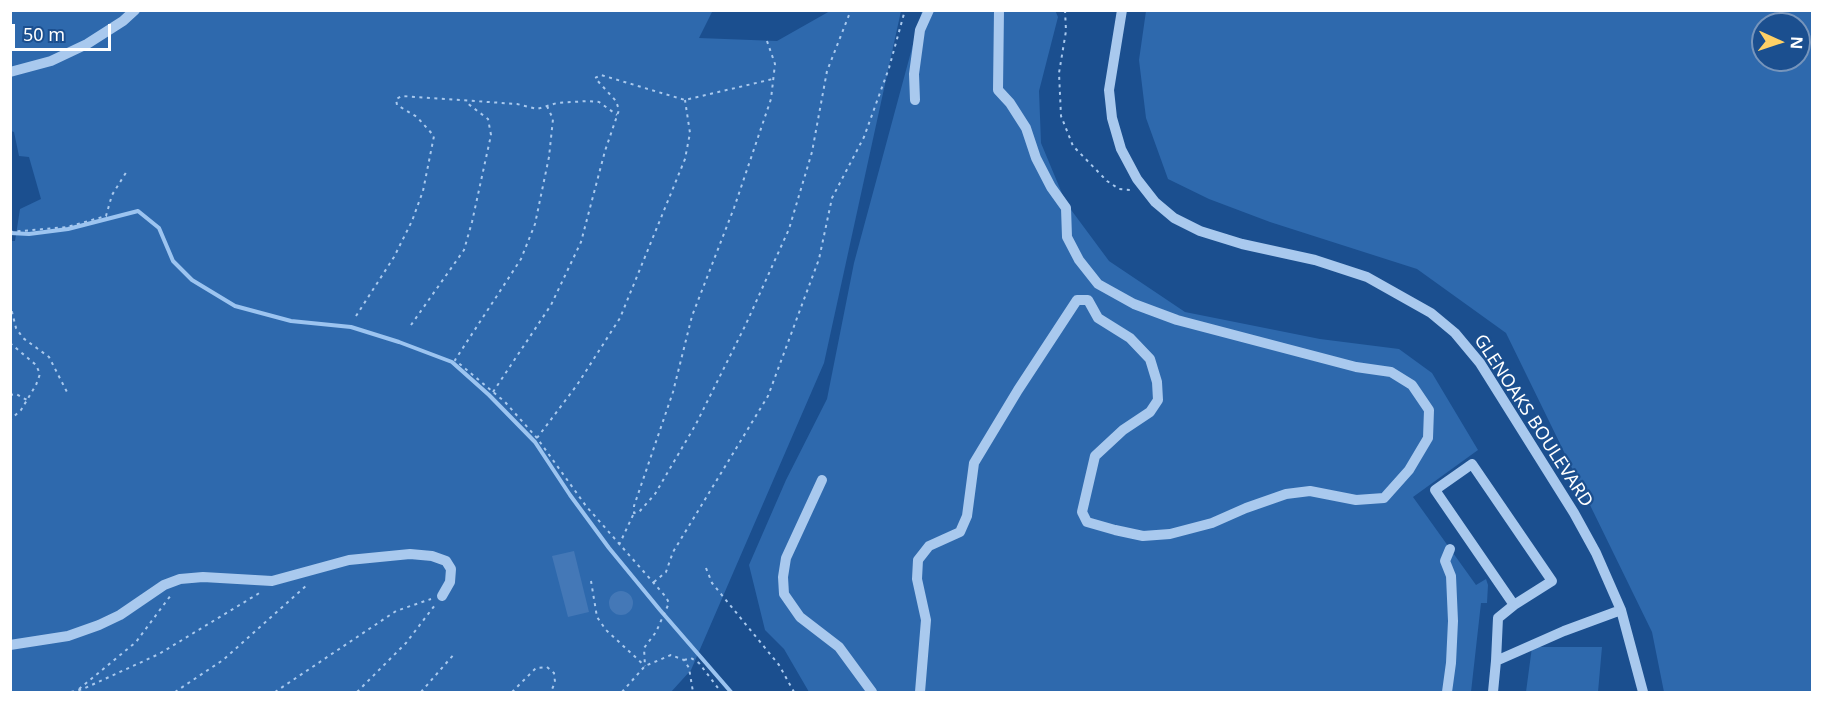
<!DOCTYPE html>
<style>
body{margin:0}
#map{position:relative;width:1823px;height:703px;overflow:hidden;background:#1b4f8f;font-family:"Noto Sans",sans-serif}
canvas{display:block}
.frame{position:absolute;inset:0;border:12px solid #fff;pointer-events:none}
.north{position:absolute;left:1751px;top:12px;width:60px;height:60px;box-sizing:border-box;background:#1b4f8f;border:2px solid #7695bc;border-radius:50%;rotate:93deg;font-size:16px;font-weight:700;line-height:24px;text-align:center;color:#fff}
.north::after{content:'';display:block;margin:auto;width:21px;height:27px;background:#ffd166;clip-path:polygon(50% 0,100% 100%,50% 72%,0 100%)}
.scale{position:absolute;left:12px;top:24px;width:99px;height:27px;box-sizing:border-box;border:3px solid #fff;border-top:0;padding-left:8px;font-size:18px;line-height:21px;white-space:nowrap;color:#fff;-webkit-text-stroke:4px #1b4f8f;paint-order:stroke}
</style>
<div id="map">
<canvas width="1823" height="703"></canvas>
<div class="frame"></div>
<div class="north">N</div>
<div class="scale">50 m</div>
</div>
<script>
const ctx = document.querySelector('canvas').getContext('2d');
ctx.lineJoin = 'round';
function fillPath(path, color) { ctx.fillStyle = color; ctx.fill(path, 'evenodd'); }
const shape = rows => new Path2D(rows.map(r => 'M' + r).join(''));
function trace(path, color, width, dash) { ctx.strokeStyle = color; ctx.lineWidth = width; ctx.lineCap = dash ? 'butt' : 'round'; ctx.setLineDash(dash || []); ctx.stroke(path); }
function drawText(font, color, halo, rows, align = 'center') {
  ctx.font = font + ' "Noto Sans",sans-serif'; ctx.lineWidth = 4.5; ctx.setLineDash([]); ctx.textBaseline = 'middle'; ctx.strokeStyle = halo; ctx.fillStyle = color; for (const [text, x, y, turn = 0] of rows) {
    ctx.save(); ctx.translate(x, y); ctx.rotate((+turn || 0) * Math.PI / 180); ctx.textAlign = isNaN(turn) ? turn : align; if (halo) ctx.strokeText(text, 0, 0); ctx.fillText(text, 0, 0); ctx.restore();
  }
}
const green = shape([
 [713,10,699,38,777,41,830,11,901,11,824,363,691,670,671,692,11,692,10,241,15,241,20,209,41,199,29,157,19,156,14,132,11,131,11,11],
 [1055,10,1058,17,1039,91,1041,143,1066,203,1109,261,1185,312,1320,339,1399,349,1432,373,1478,450,1413,497,1476,585,1486,579,1488,585,1487,603,1481,603,1471,692,809,692,784,649,765,630,749,565,786,480,827,399,854,263,922,11],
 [1146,11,1812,11,1812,692,1664,692,1652,632,1506,333,1417,269,1270,222,1209,199,1168,179,1146,118,1139,60],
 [1763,24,1799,24,1799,60,1763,60],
 [1532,647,1602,647,1598,692,1526,692]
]);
const stream = shape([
 [10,233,29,234,68,229,138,211,159,228,173,261,192,280,235,306,291,321,351,327,399,342,452,362,489,395,535,442,570,495,609,548,660,610,731,692]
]);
const building = shape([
 [574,551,589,612,568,617,552,556],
 '609 603a12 12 0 1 1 24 0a12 12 0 1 1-24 0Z'
]);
const path = shape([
 [1065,10,1066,31,1059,73,1061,116,1073,146,1107,181,1119,189,1131,190],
 [767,41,775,64,771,99,734,208,692,316,673,392,634,506,634,513,639,512,655,494,696,424,746,324,789,229,812,152,827,71,851,10],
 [547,106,553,119,549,157,535,224,521,259,455,360,505,402,537,438,586,506,666,597,669,603,656,632,644,648,645,666],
 [10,232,67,227,106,216,112,195,127,171],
 [10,304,16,328,23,338,49,357,68,394],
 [356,316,394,257,412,221,423,191,434,136,417,117,397,105,396,99,402,96,517,104,537,109,557,103,588,101,599,102,617,115],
 [411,325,464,250,472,222,491,135,488,119,467,103],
 [10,343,36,365,40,374,36,385,21,410,10,420],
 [493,392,551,305,581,242,605,151,619,110,616,101,595,78,601,75,685,100,773,79],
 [10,395,16,394,27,400],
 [537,438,577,385,620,318,685,159,690,133,685,100],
 [619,545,634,513],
 [706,568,712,583,779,665,794,692],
 [591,581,597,617,606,630,645,666],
 [654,582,666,572,673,552,768,396,819,259,832,198,864,137,889,68,905,10],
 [684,660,691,658,699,663,721,692],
 [79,689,136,642,171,595],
 [71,692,83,689,159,654,261,592],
 [175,692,223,660,307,585],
 [275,692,396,611,431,599],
 [357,692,406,643,435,605],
 [421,692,455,653],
 [512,692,536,668,547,667,554,673,555,682,551,692],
 [622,692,645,666,671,655,684,660,689,668,693,692]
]);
const minor = shape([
 [1122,10,1109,90,1112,118,1121,149,1137,179,1155,202,1174,218,1200,231,1242,244,1315,260,1367,277,1431,313,1455,333,1480,363,1574,513,1596,553,1621,610,1643,692],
 [10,72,51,61,87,44,123,21,135,10],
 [915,100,914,74,920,30,929,10],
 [822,480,786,558,783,577,784,594,800,617,839,647,872,692],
 [10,645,68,636,99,625,120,615,164,585,180,579,203,577,272,581,349,560,410,554,432,556,446,561,451,569,450,582,442,596],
 [1496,661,1498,618,1514,605,1435,490,1472,464,1552,581,1514,605],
 [920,692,926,620,917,579,918,560,929,546,960,532,967,516,974,463,1018,390,1077,300,1088,300,1098,318,1130,338,1150,359,1157,382,1158,400,1150,412,1123,430,1095,456,1082,512,1087,522,1115,530,1143,536,1170,534,1212,523,1246,508,1286,494,1310,491,1356,500,1384,498,1409,470,1428,438,1429,410,1412,385,1391,372,1356,367,1177,320,1134,304,1098,284,1079,260,1067,237,1066,208,1051,187,1036,158,1026,128,1010,103,998,90,999,10],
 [1447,692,1451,663,1453,621,1451,576,1445,561,1450,549],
 [1493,692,1496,661,1564,631,1621,610]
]);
const streetNames = [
 ["GLENOAKS BOULEVARD",1533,421,57]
];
fillPath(green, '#2e69ad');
trace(stream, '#9cc4f0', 4);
fillPath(building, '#4478b7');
trace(path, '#a9c9ee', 2, [3, 4.5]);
trace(minor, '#a9c9ee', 10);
drawText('18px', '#fff', '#1b4f8f', streetNames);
</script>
